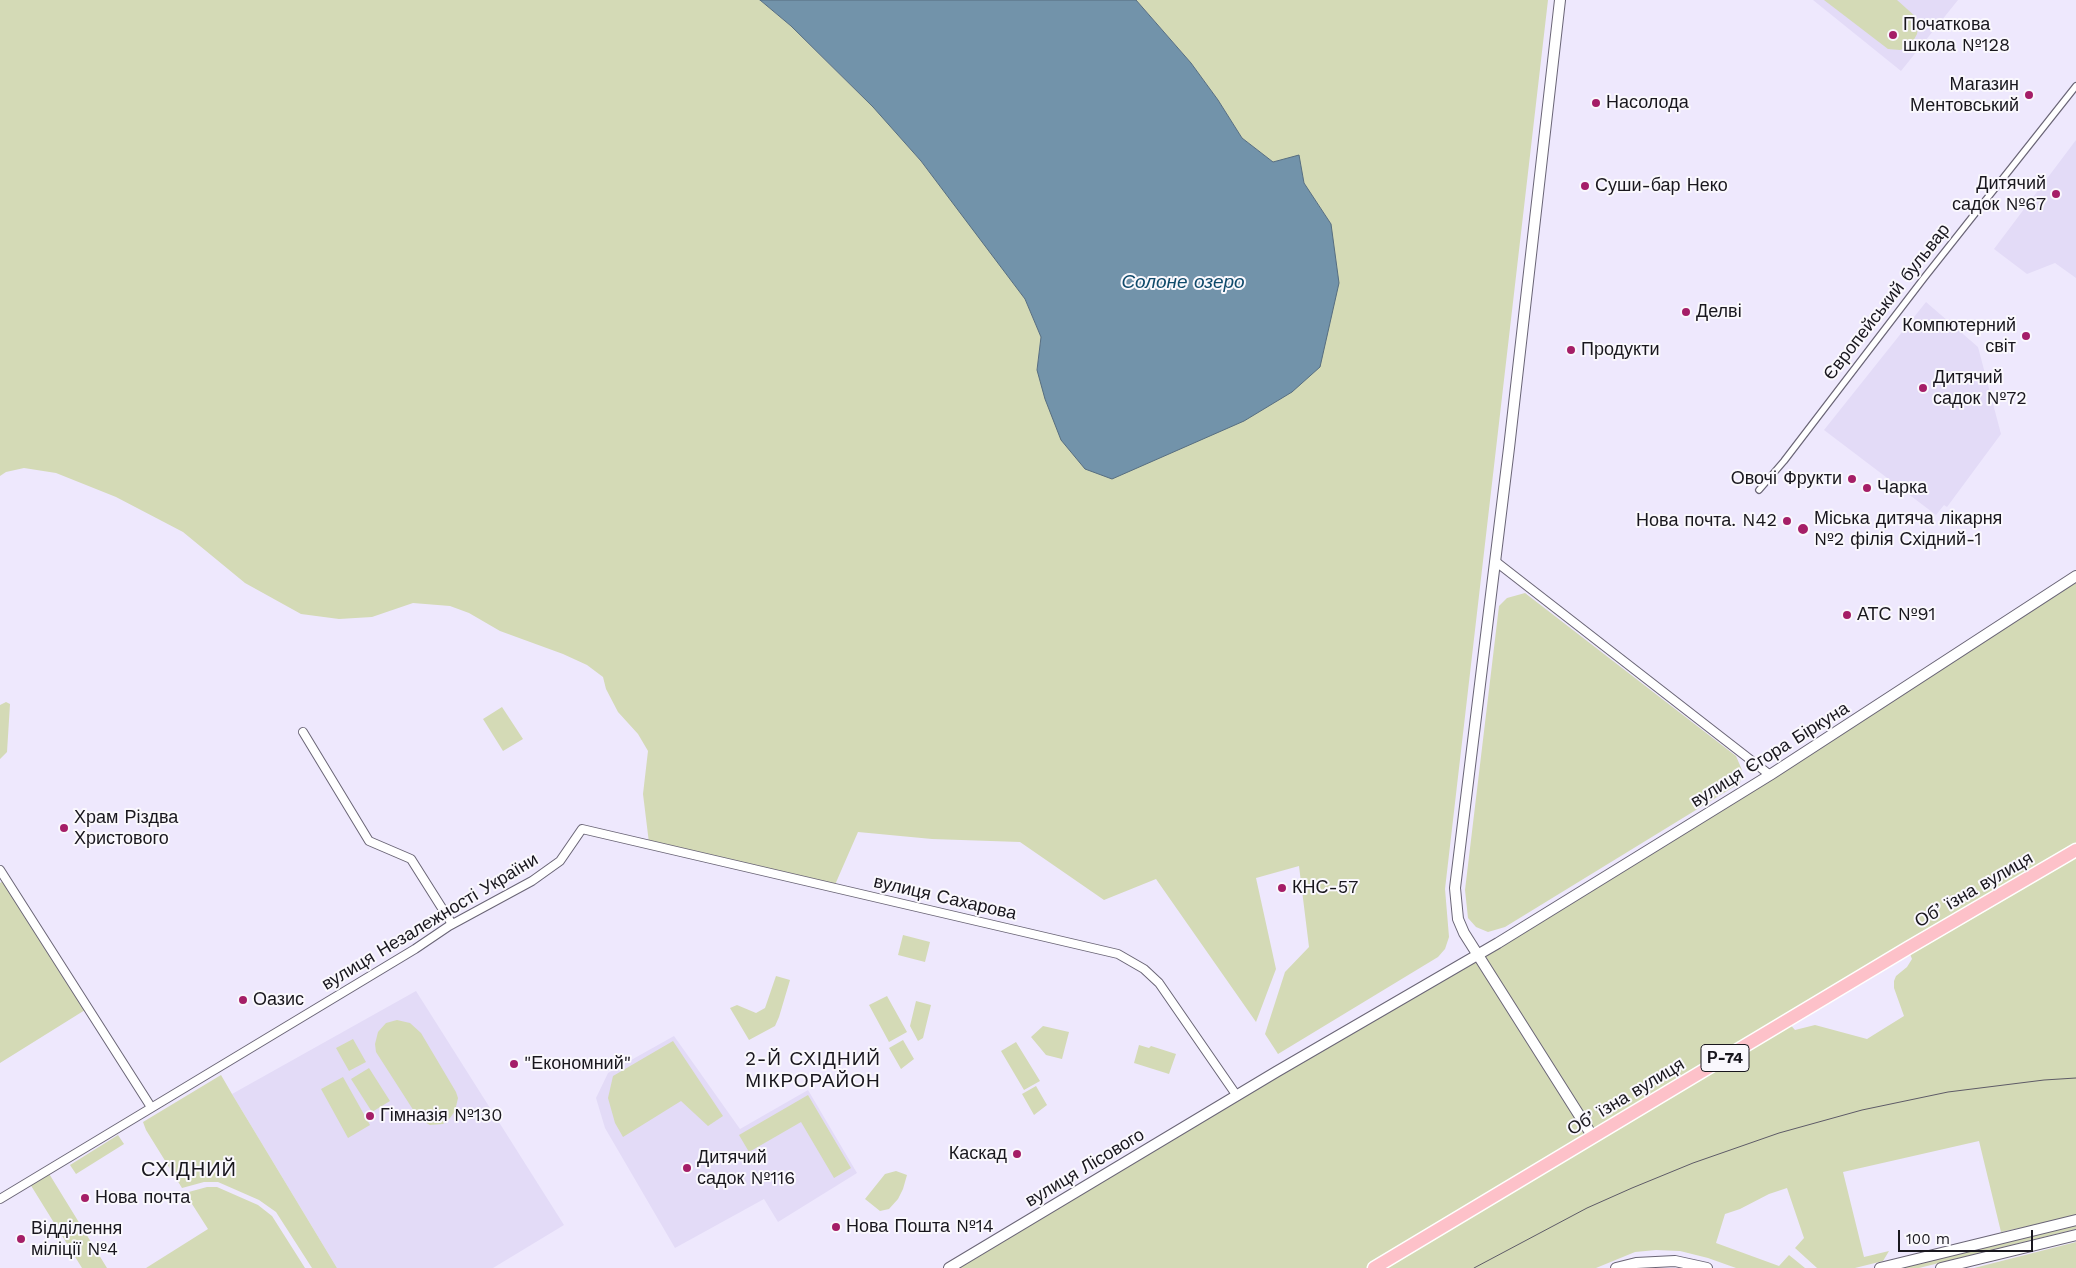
<!DOCTYPE html>
<meta charset="utf-8">
<style>
body{margin:0}
#map{position:relative;width:2076px;height:1268px;overflow:hidden;background:#eee8fd;font-family:"Work Sans",sans-serif}
canvas{display:block}
.scale{position:absolute;left:1898px;top:1230px;width:135px;height:22px;box-sizing:border-box;border:2px solid #19171e;border-top:0;padding-left:6px;font-size:15px;line-height:18px;white-space:nowrap;color:#19171e;-webkit-text-stroke:4px #faf8fd;paint-order:stroke}
</style>
<div id="map">
<canvas width="2076" height="1268"></canvas>
<div class="scale">100 m</div>
</div>
<script>
const ctx = document.querySelector('canvas').getContext('2d');
ctx.lineJoin = 'round';
function fillPath(path, color) { ctx.fillStyle = color; ctx.fill(path, 'evenodd'); }
const shape = rows => new Path2D(rows.map(r => 'M' + r).join(''));
function trace(path, color, width, dash) { ctx.strokeStyle = color; ctx.lineWidth = width; ctx.lineCap = dash ? 'butt' : 'round'; ctx.setLineDash(dash || []); ctx.stroke(path); }
function drawText(font, color, halo, rows, align = 'center') {
  ctx.font = font + ' "Work Sans",sans-serif'; ctx.lineWidth = 4; ctx.setLineDash([]); ctx.textBaseline = 'middle'; ctx.strokeStyle = halo; ctx.fillStyle = color; for (const [text, x, y, turn = 0] of rows) {
    ctx.save(); ctx.translate(x, y); ctx.rotate((+turn || 0) * Math.PI / 180); ctx.textAlign = isNaN(turn) ? turn : align; if (halo) ctx.strokeText(text, 0, 0); ctx.fillText(text, 0, 0); ctx.restore();
  }
}
const built = shape([
 [1813,0,1958,0,1901,71],
 [2076,140,2076,278,2055,263,2027,274,1994,249],
 [1926,302,1978,347,2001,434,1947,507,1944,505,1936,515,1824,430],
 [416,991,564,1225,493,1268,337,1268,232,1094],
 [674,1036,740,1129,808,1090,857,1173,778,1222,764,1199,675,1248,605,1128,596,1098,608,1073]
]);
const green = shape([
 [0,0,760,0,791,26,878,112,921,161,977,234,1025,299,1041,337,1037,370,1331,224,1304,183,1299,156,1273,162,1242,138,1218,100,1191,63,1136,0,1548,0,1445,889,1449,937,1445,949,1438,957,1278,1054,1265,1034,1285,972,1309,947,1299,866,1256,878,1276,969,1256,1022,1156,879,1104,900,1020,842,932,839,858,832,834,887,649,843,643,794,648,751,638,734,618,712,606,689,603,677,587,665,563,654,500,631,469,613,450,606,413,603,372,617,339,619,301,614,245,583,183,532,116,497,56,473,24,468,6,472,0,476],
 [1824,0,1897,0,1916,17,1918,28,1917,34,1911,45,1906,48,1900,50,1888,49],
 [2076,576,2076,1216,2001,1232,1979,1141,1843,1172,1864,1257,1889,1251,1883,1261,1855,1268,1817,1268,1795,1248,1804,1238,1787,1188,1769,1194,1740,1209,1725,1214,1716,1243,1779,1266,1789,1255,1805,1268,1736,1268,1708,1258,1680,1251,1656,1250,1635,1252,1596,1268,949,1268,1498,943],
 [1908,949,1912,959,1907,967,1896,976,1894,981,1894,988,1904,1016,1867,1039,1815,1025,1795,1030,1787,1021],
 [1525,593,1736,756,1742,770,1740,783,1505,927,1488,932,1476,927,1468,918,1465,890,1499,606,1507,598],
 [6,702,10,704,7,752,0,759,0,705],
 [502,707,523,739,503,751,483,719],
 [5,879,85,1010,0,1063,0,883],
 [903,935,930,942,925,962,898,955],
 [776,976,790,980,779,1017,775,1026,749,1040,730,1008,737,1005,756,1013,765,1008],
 [887,996,907,1032,889,1042,869,1005],
 [916,1001,931,1005,923,1038,918,1041,910,1026],
 [397,1020,410,1023,421,1033,456,1092,458,1098,455,1111,450,1118,443,1124,430,1125,419,1119,376,1052,375,1044,378,1032,386,1023],
 [1043,1026,1069,1032,1062,1059,1046,1055,1031,1037],
 [353,1039,366,1062,349,1071,336,1048],
 [903,1040,914,1059,901,1069,889,1048],
 [673,1041,723,1116,708,1126,681,1101,623,1137,615,1123,608,1098,613,1076],
 [1016,1042,1040,1081,1024,1090,1001,1051],
 [1139,1045,1149,1048,1151,1046,1176,1054,1169,1074,1134,1063],
 [369,1068,390,1101,372,1112,351,1079],
 [221,1075,232,1094,337,1268,312,1268,276,1212,259,1200,218,1182,204,1182,182,1188,146,1130,143,1122],
 [343,1077,370,1125,348,1138,321,1089],
 [1036,1086,1047,1105,1034,1115,1022,1094],
 [808,1095,851,1168,834,1178,801,1122,749,1152,739,1135],
 [118,1135,124,1144,76,1174,70,1165],
 [896,1171,907,1175,903,1189,898,1199,889,1209,880,1211,865,1199,885,1174],
 [48,1172,107,1268,82,1268,30,1184],
 [207,1187,217,1187,258,1205,272,1216,305,1268,146,1268,208,1229,185,1193],
 [2076,1224,2076,1229,1919,1268,1902,1268],
 [2076,1242,2076,1268,1974,1268]
]);
const water = shape([
 [760,0,1136,0,1191,63,1218,100,1242,138,1273,162,1299,155,1304,183,1331,224,1339,283,1320,367,1292,392,1244,421,1112,479,1085,469,1061,440,1045,399,1037,370,1041,337,1025,299,921,161,873,107,791,26,760,0]
]);
const pedestrian = shape([
 [1759,490,1784,461,1924,278,2076,86]
]);
const minor = shape([
 [1495,561,1770,775],
 [303,732,369,841,411,859,452,924],
 [0,870,151,1107],
 [0,1199,415,949,449,926,532,881,560,861,582,829,1118,954,1144,969,1159,983,1237,1096]
]);
const tertiary = shape([
 [1560,0,1509,448,1455,888,1458,919,1464,933,1593,1137],
 [949,1268,1276,1072,1498,943,1770,775,2076,576],
 [1616,1268,1636,1263,1675,1261,1707,1268],
 [1880,1268,2076,1220],
 [1941,1268,2076,1235]
]);
const primary = shape([
 [1374,1268,1908,948,2076,850]
]);
const tram = shape([
 [1474,1268,1587,1208,1632,1188,1693,1163,1779,1133,1862,1110,1948,1092,2044,1080,2076,1078]
]);
const markers = [
 [1893,35,5,"#a51e67"],
 [2029,95,5,"#a51e67"],
 [1596,103,5,"#a51e67"],
 [1585,186,5,"#a51e67"],
 [2056,194,5,"#a51e67"],
 [1686,312,5,"#a51e67"],
 [2026,336,5,"#a51e67"],
 [1571,350,5,"#a51e67"],
 [1923,388,5,"#a51e67"],
 [1852,479,5,"#a51e67"],
 [1867,488,5,"#a51e67"],
 [1787,521,5,"#a51e67"],
 [1803,529,6,"#a51e67"],
 [1847,615,5,"#a51e67"],
 [64,828,5,"#a51e67"],
 [1282,888,5,"#a51e67"],
 [243,1000,5,"#a51e67"],
 [514,1064,5,"#a51e67"],
 [370,1116,5,"#a51e67"],
 [1017,1154,5,"#a51e67"],
 [687,1168,5,"#a51e67"],
 [85,1198,5,"#a51e67"],
 [836,1227,5,"#a51e67"],
 [21,1239,5,"#a51e67"]
];
const shields = [
 [1725,1058,48]
];
const shieldNames = [
 ["Р-74",1725,1058]
];
const poiNames = [
 ["Початкова",1903,25],
 ["школа №128",1903,46],
 ["Магазин",2019,85,"right"],
 ["Ментовський",2019,106,"right"],
 ["Насолода",1606,103],
 ["Дитячий",2046,184,"right"],
 ["садок №67",2046,205,"right"],
 ["Суши-бар Неко",1595,186],
 ["Делві",1696,312],
 ["Компютерний",2016,326,"right"],
 ["світ",2016,347,"right"],
 ["Продукти",1581,350],
 ["Дитячий",1933,378],
 ["садок №72",1933,399],
 ["Овочі Фрукти",1842,479,"right"],
 ["Чарка",1877,488],
 ["Міська дитяча лікарня",1814,519],
 ["№2 філія Східний-1",1814,540],
 ["Нова почта. N42",1777,521,"right"],
 ["АТС №91",1857,615],
 ["Храм Різдва",74,818],
 ["Христового",74,839],
 ["КНС-57",1292,888],
 ["Оазис",253,1000],
 ["\"Економний\"",524,1064],
 ["Гімназія №130",380,1116],
 ["Каскад",1007,1154,"right"],
 ["Дитячий",697,1158],
 ["садок №116",697,1179],
 ["Нова почта",95,1198],
 ["Нова Пошта №14",846,1227],
 ["Відділення",31,1229],
 ["міліції №4",31,1250]
];
const streetNames = [
 ["Європейський бульвар",1887,302,-52],
 ["вулиця Єгора Біркуна",1770,755,-32],
 ["Обʼїзна вулиця",1974,890,-30],
 ["вулиця Сахарова",945,898,13],
 ["вулиця Незалежності України",430,922,-31],
 ["Обʼїзна вулиця",1626,1097,-31],
 ["вулиця Лісового",1085,1168,-31]
];
const waterNames = [
 ["Солоне озеро",1183,282]
];
const neighbourhoodNames = [
 ["2-Й СХІДНИЙ",813,1059],
 ["МІКРОРАЙОН",813,1081]
];
const quarterNames = [
 ["СХІДНИЙ",189,1170]
];
fillPath(built, '#e3dbf7');
fillPath(green, '#d4dab6');
fillPath(water, '#7293aa');
trace(water, '#576e80', 1);
trace(pedestrian, '#6a6576', 8);
trace(minor, '#6a6576', 10);
trace(tertiary, '#6a6576', 12);
trace(primary, '#fff', 15);
trace(pedestrian, '#fff', 5.5);
trace(minor, '#fff', 8);
trace(tertiary, '#fff', 10);
trace(primary, '#fdc1c9', 12);
trace(tram, '#5e5b67', 1);
for (const [x, y, r, color] of markers) { const dot = new Path2D(); dot.arc(x, y, r, 0, 2 * Math.PI); ctx.fillStyle = color; ctx.fill(dot); trace(dot, '#faf8fd', 2); }
for (const [x, y, w] of shields) { const box = new Path2D(); box.roundRect(x - w / 2, y - 13.5, w, 27, 4); ctx.fillStyle = '#faf8fd'; ctx.fill(box); trace(box, '#19171e', 1); }
drawText('bold 16px', '#19171e', null, shieldNames);
drawText('18px', '#19171e', '#faf8fd', poiNames, 'left');
drawText('18px', '#19171e', '#faf8fd', streetNames);
drawText('italic 19px', '#0f4a6b', '#faf8fd', waterNames);
ctx.letterSpacing = '1px';
drawText('19px', '#19171e', '#faf8fd', neighbourhoodNames);
ctx.letterSpacing = '0px';
ctx.letterSpacing = '1px';
drawText('20px', '#19171e', '#faf8fd', quarterNames);
ctx.letterSpacing = '0px';
</script>
